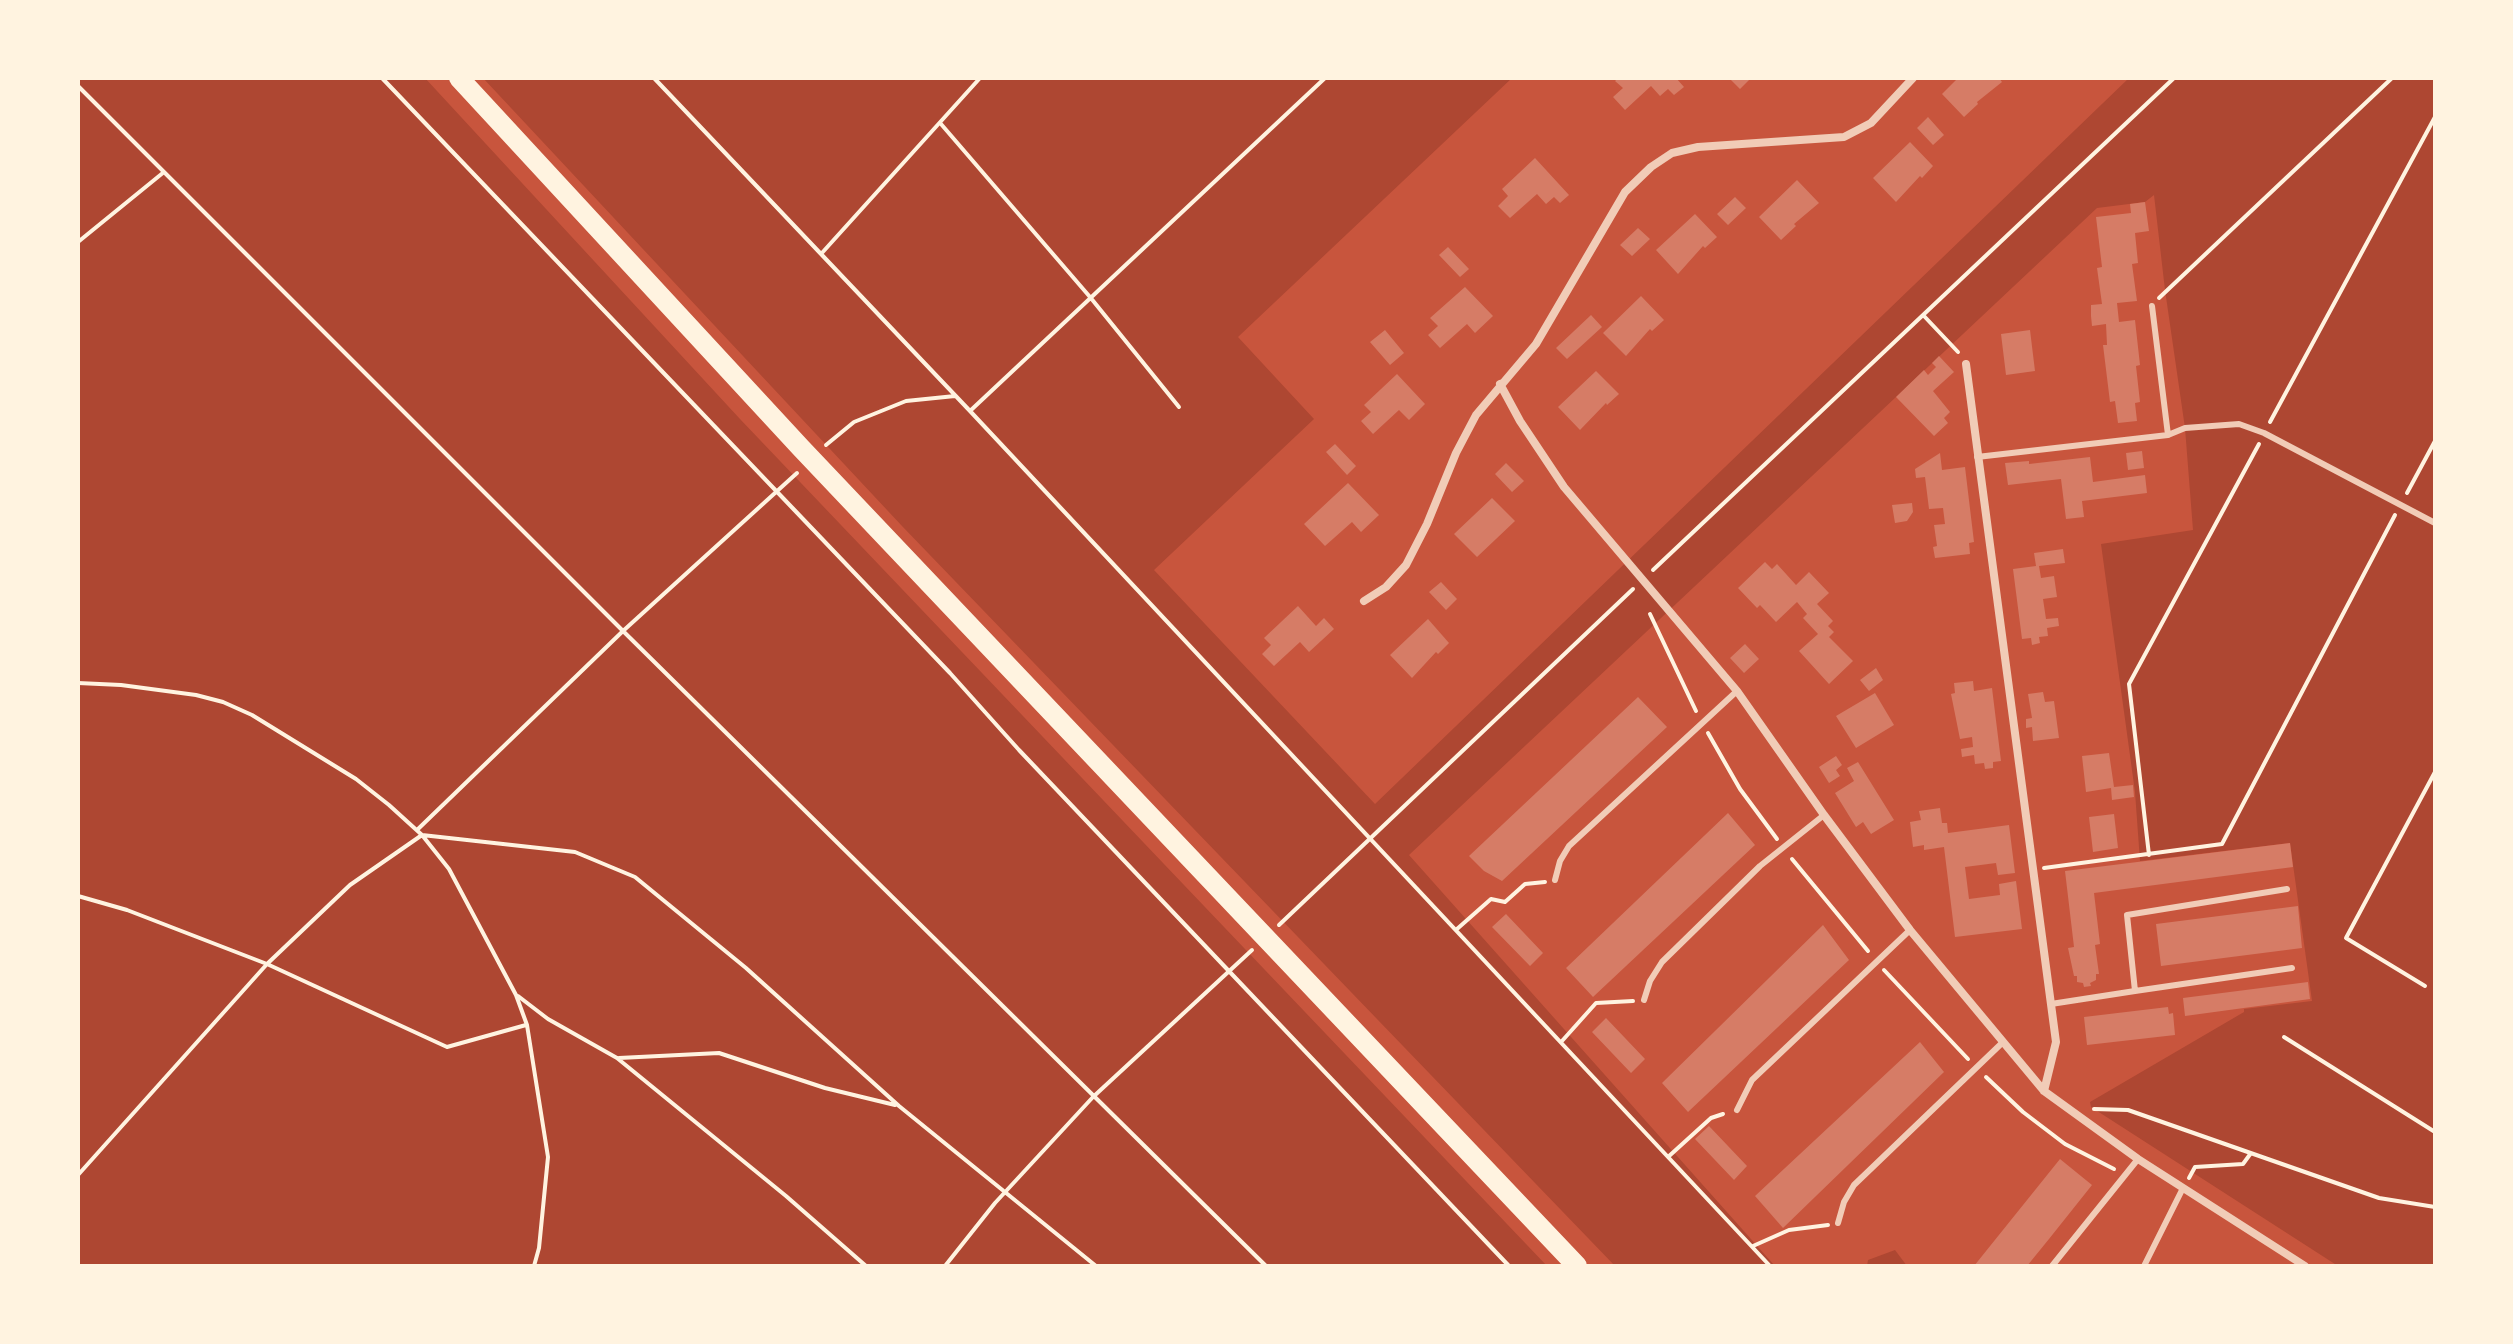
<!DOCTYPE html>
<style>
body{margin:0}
#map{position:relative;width:2513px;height:1344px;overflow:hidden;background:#c8553d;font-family:Karla,sans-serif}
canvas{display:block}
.frame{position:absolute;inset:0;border:80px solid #fff3e0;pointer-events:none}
</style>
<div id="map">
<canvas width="2513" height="1344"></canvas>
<div class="frame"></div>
</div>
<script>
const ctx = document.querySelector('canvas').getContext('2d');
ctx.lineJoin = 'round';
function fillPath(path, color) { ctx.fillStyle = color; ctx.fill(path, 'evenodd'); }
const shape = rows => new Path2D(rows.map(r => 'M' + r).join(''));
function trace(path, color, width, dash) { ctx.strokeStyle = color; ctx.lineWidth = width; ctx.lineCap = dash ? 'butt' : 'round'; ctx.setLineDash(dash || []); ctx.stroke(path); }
const green = shape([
 [78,78,425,78,740,419,1547,1266,78,1266],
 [483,78,1512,78,1238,337,1314,419,1154,570,1375,804,2129,78,2435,78,2435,1266,2338,1266,2091,1107,2090,1102,2244,1012,2244,1009,2312,1001,2290,843,2140,861,2135,792,2101,544,2193,530,2185,428,2165,290,2154,195,2145,202,2097,208,1409,855,1775,1266,1615,1266,902,526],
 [1895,1250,1907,1266,1867,1266,1868,1260]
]);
const building = shape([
 [1618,78,1676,78,1684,87,1674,95,1668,89,1660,96,1651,86,1625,110,1613,97,1623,88,1615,81],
 [1729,78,1751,78,1740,89],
 [1958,78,1999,78,2002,82,1977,102,1978,104,1964,117,1942,94],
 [1928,117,1944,135,1933,145,1917,128],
 [1910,142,1933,166,1922,178,1920,176,1896,202,1873,178],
 [1535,158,1569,195,1560,203,1554,197,1546,204,1537,194,1510,218,1498,206,1508,196,1502,189],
 [1797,180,1819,203,1794,224,1796,226,1781,240,1759,217],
 [1735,197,1746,208,1728,225,1717,214],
 [2145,202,2149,231,2135,233,2138,263,2132,264,2137,301,2117,303,2119,322,2135,320,2140,365,2136,366,2140,402,2135,403,2137,421,2118,423,2115,401,2110,402,2103,345,2107,345,2106,324,2092,326,2091,316,2091,305,2102,304,2097,268,2102,267,2096,217,2131,213,2130,204],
 [1695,214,1717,237,1705,248,1703,246,1678,274,1656,250],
 [1638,228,1650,239,1632,256,1620,245],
 [1448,247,1469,269,1460,277,1439,255],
 [1465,287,1493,316,1475,333,1467,324,1440,348,1428,335,1438,326,1430,318],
 [1641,296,1664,320,1652,331,1650,329,1626,356,1603,333],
 [1591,315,1602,327,1567,359,1556,348],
 [1385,330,1404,353,1390,365,1370,342],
 [2030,330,2035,371,2006,375,2001,334],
 [1939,356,1954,372,1933,391,1950,412,1944,418,1948,423,1934,436,1896,397,1924,370,1928,375,1936,367,1932,363],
 [1596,371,1619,394,1607,405,1606,403,1580,430,1558,407],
 [1397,374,1425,404,1409,420,1399,410,1373,434,1361,421,1371,412,1364,405],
 [1335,444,1356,466,1347,475,1326,452],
 [2142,451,2144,468,2128,470,2126,453],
 [1940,453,1942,470,1965,467,1974,542,1969,543,1970,554,1935,558,1933,547,1937,546,1934,525,1945,524,1943,508,1929,509,1925,477,1916,478,1915,469],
 [2090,457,2093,482,2145,475,2147,493,2082,501,2084,517,2066,519,2061,479,2008,485,2005,463,2029,461,2029,464],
 [1506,463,1524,481,1512,492,1495,474],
 [1348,483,1379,515,1361,532,1352,522,1325,546,1304,524],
 [1492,498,1515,521,1477,557,1454,534],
 [1912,503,1913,512,1907,521,1895,523,1892,505],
 [2063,549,2065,563,2039,566,2041,578,2054,576,2057,597,2043,599,2046,619,2058,618,2059,626,2047,628,2048,636,2039,637,2040,643,2032,645,2031,638,2022,639,2013,569,2036,566,2034,553],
 [1765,562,1772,569,1777,564,1796,585,1809,572,1829,593,1817,604,1833,621,1828,626,1834,632,1829,637,1853,661,1829,684,1799,651,1818,634,1803,618,1807,614,1797,602,1776,622,1760,605,1757,608,1738,588],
 [1441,582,1457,599,1446,610,1429,592],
 [1298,606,1316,626,1324,618,1334,629,1309,652,1300,642,1274,666,1262,654,1271,645,1264,638],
 [1428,619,1449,643,1438,654,1436,652,1412,678,1390,655],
 [1745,644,1759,659,1744,673,1730,658],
 [1876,668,1883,680,1869,691,1860,680],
 [1973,681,1974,691,1992,688,2001,761,1993,762,1993,768,1985,769,1984,763,1975,764,1974,755,1962,757,1961,749,1973,747,1972,737,1960,739,1951,694,1955,693,1954,683],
 [2043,692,2045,702,2054,701,2059,738,2033,741,2032,727,2026,728,2026,719,2032,718,2028,694],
 [1875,693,1894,725,1856,748,1836,716],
 [1638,697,1667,727,1502,881,1484,871,1469,856],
 [2109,753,2114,787,2133,785,2134,797,2112,800,2111,788,2086,792,2082,756],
 [1836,756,1842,765,1836,770,1840,776,1829,783,1819,767],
 [1858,762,1894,820,1871,834,1863,822,1856,827,1835,793,1854,781,1847,768],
 [1940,808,1942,823,1947,823,1948,833,2009,825,2015,873,1998,875,1996,863,1965,867,1969,899,2000,895,1999,884,2016,881,2022,929,1955,937,1944,847,1924,850,1924,845,1913,847,1910,822,1921,820,1919,811],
 [1728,813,1755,845,1593,997,1566,968],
 [2114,814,2118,848,2093,852,2089,817],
 [2290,843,2293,867,2094,893,2100,944,2095,945,2099,974,2096,974,2096,980,2090,983,2091,986,2084,987,2083,983,2077,982,2077,976,2074,976,2068,948,2074,947,2065,871],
 [2298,906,2302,948,2161,966,2156,924],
 [1506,914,1543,953,1530,966,1492,927],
 [1823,925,1849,960,1688,1112,1662,1083],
 [2308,982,2310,999,2185,1016,2183,998],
 [2168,1007,2169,1014,2173,1013,2175,1035,2087,1045,2084,1017],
 [1606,1018,1645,1059,1631,1073,1592,1032],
 [1920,1042,1944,1072,1783,1228,1755,1196],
 [1709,1126,1747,1166,1734,1180,1695,1139],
 [2060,1159,2092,1185,2049,1239,2027,1266,1974,1266]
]);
const path = shape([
 [382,78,950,673,1019,750,1509,1266],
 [654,78,970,411,1770,1266],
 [78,86,623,631,1266,1266],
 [941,124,1090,297,1179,407],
 [78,242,164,172],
 [821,254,980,78],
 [2159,298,2392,78],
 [1924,316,1958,352],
 [970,411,1325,78],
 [2270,422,2435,117],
 [826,445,854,422,906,401,955,396],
 [2407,493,2435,441],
 [1653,570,2174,78],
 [1650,614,1696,711],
 [78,683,121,685,196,695,223,702,252,715,356,779,389,805,422,835,449,869,516,995,527,1025,548,1157,539,1248,534,1266],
 [1708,733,1740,789,1777,839],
 [417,830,623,631,797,473],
 [2149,855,2129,684,2259,444],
 [1792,859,1868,951],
 [2044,868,2222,844,2395,515],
 [78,896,127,910,267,964,447,1047,526,1025],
 [1279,925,1633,589],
 [1457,929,1491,899,1505,902,1525,884,1545,882],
 [1884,970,1968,1059],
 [2425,986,2346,938,2435,772],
 [518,996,548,1019,617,1058,786,1196,866,1266],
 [2284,1037,2435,1132],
 [1562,1041,1596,1003,1633,1001],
 [619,1058,719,1053,825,1088,895,1105],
 [1986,1077,2023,1112,2065,1144,2114,1169],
 [2094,1109,2128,1110,2379,1198,2435,1207],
 [1668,1157,1711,1118,1723,1114],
 [78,1175,267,964,350,885,422,835,575,852,635,877,746,968,899,1106,1096,1266],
 [2189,1178,2195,1167,2243,1164,2251,1153],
 [1753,1246,1789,1230,1828,1225],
 [945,1266,995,1203,1093,1097,1252,950]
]);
const service = shape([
 [2168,435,2185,428,2239,424,2264,433,2435,523],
 [1977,457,2168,435,2152,306],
 [1555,880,1560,861,1569,846,1737,691],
 [2135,991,2292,968],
 [1644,1000,1650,981,1662,962,1760,866,1824,815],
 [2051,1004,2135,991,2127,915,2287,889],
 [1737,1110,1752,1080,1910,930],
 [1838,1223,1844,1202,1854,1185,2002,1043],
 [2052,1266,2138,1159],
 [2144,1266,2183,1188]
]);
const minor = shape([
 [1966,364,2056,1042,2044,1091],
 [1500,384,1520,421,1564,487,1737,691,1824,815,1910,930,2044,1091,2138,1159,2305,1266],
 [1364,601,1386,587,1406,565,1427,524,1456,453,1476,415,1536,344,1625,192,1651,167,1672,153,1698,147,1844,137,1871,123,1913,78]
]);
const primary = shape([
 [459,78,801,448,1577,1266]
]);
fillPath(green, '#ae4732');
fillPath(building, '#d67c66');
trace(path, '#fff3e0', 4);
trace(service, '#f1ccb7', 6);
trace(minor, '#f1ccb7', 8);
trace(primary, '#fff3e0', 20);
</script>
